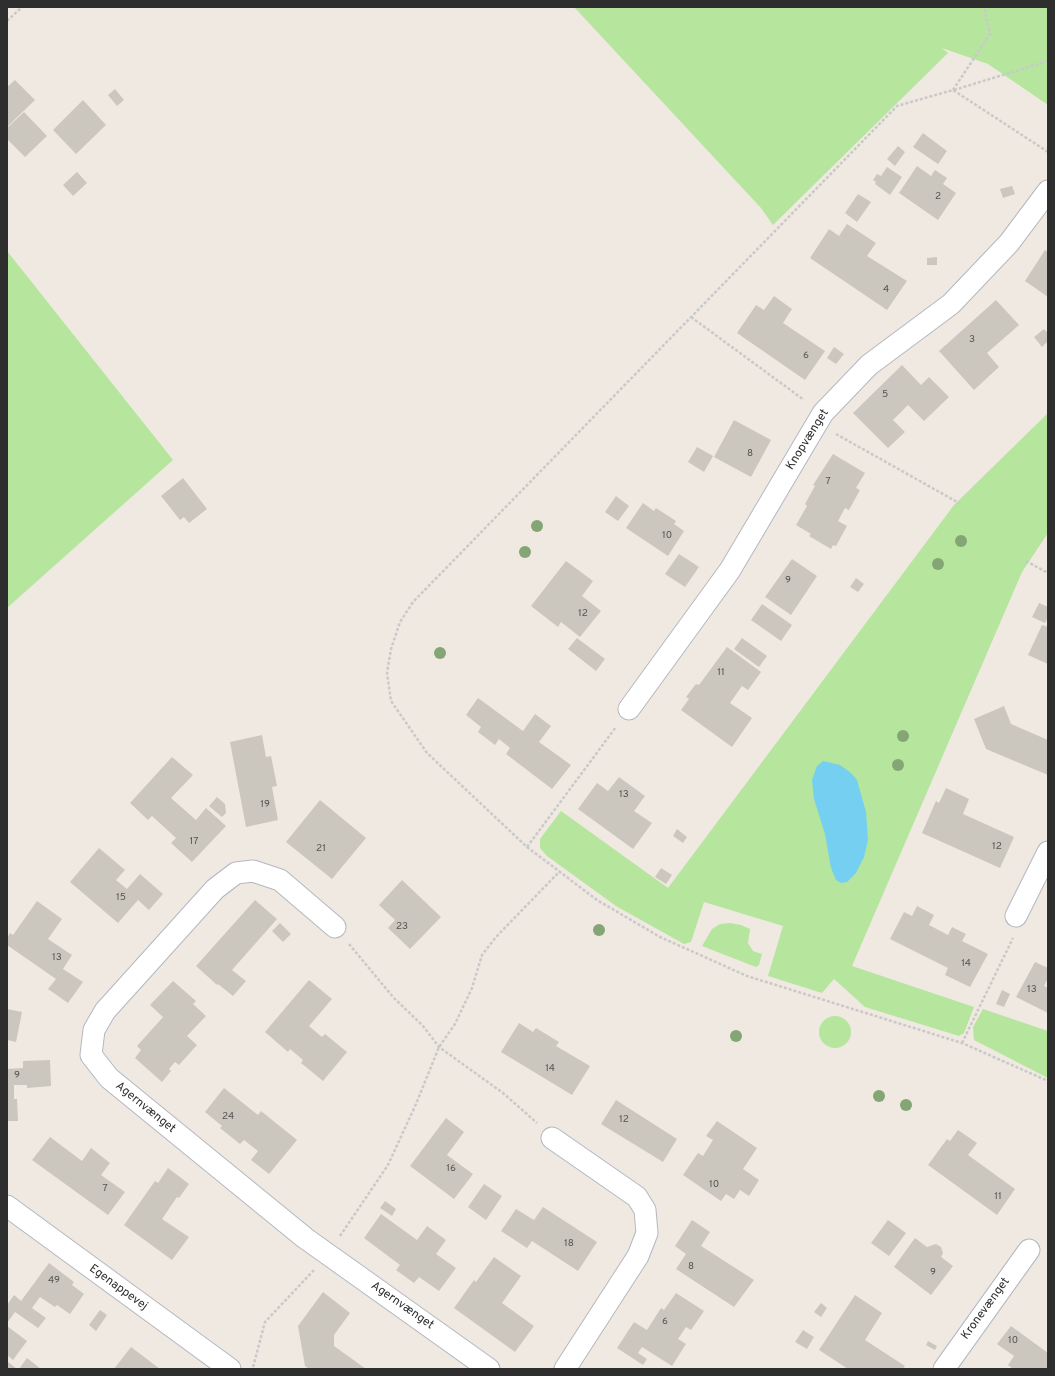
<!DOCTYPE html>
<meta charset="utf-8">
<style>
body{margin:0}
#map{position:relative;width:1055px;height:1376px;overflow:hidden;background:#efe9e1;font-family:Overpass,sans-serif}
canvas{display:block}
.frame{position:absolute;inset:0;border:8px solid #2e2e2e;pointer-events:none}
</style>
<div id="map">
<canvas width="1055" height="1376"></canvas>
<div class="frame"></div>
</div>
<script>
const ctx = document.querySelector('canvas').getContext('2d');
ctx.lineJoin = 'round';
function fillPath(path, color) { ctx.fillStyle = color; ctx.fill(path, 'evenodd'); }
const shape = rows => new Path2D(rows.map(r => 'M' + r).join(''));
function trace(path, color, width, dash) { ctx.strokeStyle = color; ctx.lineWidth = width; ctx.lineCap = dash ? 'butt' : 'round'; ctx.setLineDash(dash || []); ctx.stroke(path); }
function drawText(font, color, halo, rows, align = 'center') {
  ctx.font = font + ' Overpass,sans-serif'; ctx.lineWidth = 4; ctx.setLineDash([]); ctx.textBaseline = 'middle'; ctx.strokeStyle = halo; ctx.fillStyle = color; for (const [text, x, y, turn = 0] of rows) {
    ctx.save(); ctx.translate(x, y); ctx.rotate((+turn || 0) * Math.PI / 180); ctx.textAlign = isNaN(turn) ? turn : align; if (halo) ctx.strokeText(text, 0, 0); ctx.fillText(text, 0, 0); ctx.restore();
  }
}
const green = shape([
 [574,7,1048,7,1048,105,988,64,942,48,948,53,773,225,761,208],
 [7,251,173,460,7,608],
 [1048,413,1048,533,1022,572,852,966,974,1007,964,1033,959,1036,865,1007,834,979,822,993,768,976,783,926,704,902,691,942,684,944,616,906,547,856,540,848,540,839,561,811,668,888,954,505],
 [730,923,741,925,750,929,748,943,753,951,762,954,759,965,756,967,702,946,712,929,720,924],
 [983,1009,1048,1031,1048,1078,974,1040,973,1027],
 '819 1032a16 16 0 1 1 32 0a16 16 0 1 1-32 0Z'
]);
const water = shape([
 [823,761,840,765,851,773,857,780,866,812,868,840,864,857,856,873,847,882,841,883,836,880,831,868,825,834,814,799,812,780,817,766]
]);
const building = shape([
 [15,80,35,100,7,127,7,87],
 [115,89,124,100,117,106,108,95],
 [83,100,106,125,76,154,53,130],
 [24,112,47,136,25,157,7,139,7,128],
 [923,133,947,151,938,164,913,147],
 [898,146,905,152,895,166,887,159],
 [917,166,931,176,935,170,947,178,943,184,956,193,938,220,899,193],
 [887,167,902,177,890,195,875,184,876,182,873,180,877,174,881,176],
 [77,172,87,183,73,196,63,185],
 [1012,186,1015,194,1003,198,1000,189],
 [858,194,871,202,857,222,845,213],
 [847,224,876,243,867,256,907,281,887,310,810,258,829,229,839,236],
 [1045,250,1048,252,1048,297,1025,281],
 [937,257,937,265,927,265,927,258],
 [774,296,792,309,783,323,825,351,805,380,737,333,756,305,764,310],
 [996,300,1019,325,987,353,999,367,974,390,939,351],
 [1044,329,1048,333,1048,341,1042,347,1034,337],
 [834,347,844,354,836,364,827,358],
 [902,365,921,385,929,377,949,397,924,421,908,405,893,420,905,432,888,448,853,413],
 [734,420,771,440,751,477,714,457],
 [697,447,713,456,704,472,688,462],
 [833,454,865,473,856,488,860,490,849,510,845,508,838,521,847,526,836,546,833,545,831,549,809,536,811,534,796,525,807,506,805,504,815,486,813,485],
 [183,478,207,509,189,523,184,517,180,520,161,496],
 [616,496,629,506,618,521,605,512],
 [643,503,654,511,656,508,676,521,674,524,684,531,668,556,626,528],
 [679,554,699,567,685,587,665,574],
 [792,559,817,576,791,615,765,597],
 [566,561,593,581,582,596,601,611,580,637,561,622,558,627,531,606],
 [856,578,864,584,858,592,850,587],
 [1039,603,1048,607,1048,617,1045,623,1032,617],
 [762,604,792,625,781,641,751,620],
 [1042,625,1048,627,1048,664,1028,655],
 [577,638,605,659,596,671,568,649],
 [742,638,767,656,759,667,734,649],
 [727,647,761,672,748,690,742,686,730,703,752,718,732,747,681,710,689,699,686,697,696,684,699,685],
 [478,698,523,731,535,714,551,726,539,742,571,765,552,789,506,754,510,748,499,739,495,745,478,732,481,727,466,715],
 [1004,706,1011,724,1048,740,1048,775,986,749,974,719],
 [262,735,266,757,271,756,277,786,272,787,278,820,246,827,230,742],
 [172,757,193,775,171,798,196,820,206,808,226,826,192,862,171,843,176,838,152,816,148,820,130,803],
 [619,777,645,796,634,811,652,823,633,849,578,809,597,783,608,791],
 [946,788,969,799,963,814,1014,837,1000,868,922,833,936,801,939,803],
 [217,797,225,804,226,813,222,817,209,806],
 [320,800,366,838,332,879,286,842],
 [677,829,687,837,683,843,673,836],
 [99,848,125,870,116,880,127,889,140,874,163,894,149,910,138,900,118,923,70,882],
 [661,868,672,875,666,884,655,877],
 [402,880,441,917,410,949,388,928,395,920,379,905],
 [255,900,277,919,232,970,246,981,233,996,218,984,217,985,196,966],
 [37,901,62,919,48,939,72,955,63,969,83,982,68,1003,48,989,56,979,7,945,7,938,10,933,13,935],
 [917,906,934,915,929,925,948,935,952,927,966,934,962,941,988,954,970,987,945,975,948,968,890,939,904,912,912,916],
 [280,923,291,934,283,942,272,931],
 [1035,962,1048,968,1048,978,1044,986,1048,988,1048,1013,1016,997],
 [309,980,332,999,309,1026,322,1037,325,1034,347,1052,323,1081,301,1063,303,1060,290,1049,288,1052,265,1032],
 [173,981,196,1001,193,1004,206,1016,187,1036,197,1045,179,1065,175,1062,169,1069,171,1071,162,1082,135,1058,141,1050,137,1046,163,1017,150,1005],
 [1002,990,1010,994,1004,1007,996,1004],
 [7,1009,22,1012,16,1042,7,1040],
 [519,1023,533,1032,536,1028,559,1042,556,1046,590,1066,572,1095,501,1052],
 [50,1060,51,1086,27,1088,27,1085,14,1085,14,1099,17,1099,18,1121,7,1121,7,1069,23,1068,23,1061],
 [224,1088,258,1115,261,1111,297,1140,269,1174,251,1160,258,1151,244,1140,240,1144,220,1128,222,1126,205,1112],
 [616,1100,677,1139,663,1162,601,1124],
 [446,1118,464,1132,447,1155,473,1174,454,1199,410,1166],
 [717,1121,757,1148,743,1169,759,1180,749,1196,740,1190,734,1199,726,1194,721,1201,683,1175,698,1153,703,1156,713,1140,706,1136],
 [958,1130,977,1143,968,1155,1015,1189,997,1215,928,1165,947,1139,950,1141],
 [50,1137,82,1161,91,1148,110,1163,101,1175,125,1192,108,1215,32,1160],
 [168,1168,189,1184,179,1198,177,1197,162,1219,189,1237,172,1260,124,1225,155,1181,158,1183],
 [484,1184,502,1196,486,1220,468,1207],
 [385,1201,396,1209,392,1216,380,1208],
 [543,1207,597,1242,578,1271,532,1241,527,1248,501,1231,516,1209,534,1220],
 [381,1214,417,1240,427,1226,446,1240,436,1254,456,1268,439,1291,419,1277,414,1283,396,1270,400,1265,364,1238],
 [692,1220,710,1232,701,1246,754,1280,734,1307,676,1269,686,1254,675,1246],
 [888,1220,906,1233,889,1256,871,1243],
 [915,1238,927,1247,936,1244,941,1247,943,1253,941,1257,953,1266,931,1295,894,1267],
 [494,1257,521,1276,502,1303,534,1326,515,1352,454,1308,474,1280,476,1282],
 [49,1263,74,1282,72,1285,84,1294,70,1314,57,1305,55,1307,40,1297,32,1308,46,1318,38,1328,15,1312,7,1323,7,1305,14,1295,21,1301],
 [323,1292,350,1313,334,1335,334,1346,366,1369,309,1369,305,1366,298,1326],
 [676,1293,704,1311,691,1330,686,1327,678,1339,686,1344,672,1366,642,1347,638,1353,647,1359,643,1365,617,1348,634,1322,647,1330,661,1308,664,1310],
 [855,1295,882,1313,865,1340,905,1366,903,1369,848,1369,819,1350],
 [821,1303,827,1308,821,1317,814,1312],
 [100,1310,107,1315,96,1331,89,1325],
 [7,1326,27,1341,13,1360,7,1355],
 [1011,1326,1048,1353,1048,1369,1013,1369,1008,1365,1014,1356,997,1344],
 [803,1330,814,1337,807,1349,795,1342],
 [928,1341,937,1346,935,1350,926,1345],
 [131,1347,160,1369,114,1369],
 [27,1358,41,1369,19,1369],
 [7,1361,17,1369,7,1369]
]);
const path = shape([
 [7,21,22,7],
 [953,90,990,34,984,7],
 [954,90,1048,61],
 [1048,152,953,90,897,106,413,602,400,622,391,649,387,673,391,701,427,753,527,847,597,900,660,937,747,976,962,1043,1048,1081],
 [691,317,804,400],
 [836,434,959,503],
 [1026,561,1048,573],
 [527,847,616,727],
 [349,944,393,997,423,1026,439,1047,503,1093,537,1123],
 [962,1043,1013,938],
 [340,1236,388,1165,416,1104,439,1047,455,1024,472,988,482,955,496,937,559,872],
 [253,1367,265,1322,314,1270]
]);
const street = shape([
 [629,709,730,570,823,413,869,365,951,304,1009,243,1048,191],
 [1016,916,1048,852],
 [335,927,280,880,253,871,236,873,215,889,105,1011,94,1030,91,1055,109,1078,305,1238,489,1369],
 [552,1138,637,1197,645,1210,647,1233,638,1256,565,1369],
 [7,1206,230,1369],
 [944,1369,1029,1250]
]);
const trees = [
 [537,526],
 [961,541],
 [525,552],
 [938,564],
 [440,653],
 [903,736],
 [898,765],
 [599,930],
 [736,1036],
 [879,1096],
 [906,1105]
];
const numberNames = [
 ["2",938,197],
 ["4",886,290],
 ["3",972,340],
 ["6",806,356],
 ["5",885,395],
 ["8",750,454],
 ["7",828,482],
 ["10",667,536],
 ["9",788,581],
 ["12",583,614],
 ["11",721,673],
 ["13",624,795],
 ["19",265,805],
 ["17",194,842],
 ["12",997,847],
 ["21",321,849],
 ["15",121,898],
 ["23",402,927],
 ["13",57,958],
 ["14",966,964],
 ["13",1032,990],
 ["14",550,1069],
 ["9",17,1076],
 ["24",228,1117],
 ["12",624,1120],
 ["16",451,1169],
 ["10",714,1185],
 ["7",105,1189],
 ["11",998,1197],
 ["18",569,1244],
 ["8",691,1267],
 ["9",933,1273],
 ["49",54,1281],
 ["6",665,1322],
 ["10",1013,1341]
];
const streetNames = [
 ["Knopvænget",808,440,-58],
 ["Agernvænget",145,1108,39],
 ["Egenappevej",118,1288,36],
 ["Agernvænget",402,1306,35],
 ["Kronevænget",986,1309,-54]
];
fillPath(green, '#b6e59e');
fillPath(water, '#75cff0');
fillPath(building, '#cbc7bf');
trace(street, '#b4b7c1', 23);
trace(path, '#c9c9c9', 2.5, [3, 2]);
trace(street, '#fff', 21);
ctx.fillStyle = '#84a574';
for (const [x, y] of trees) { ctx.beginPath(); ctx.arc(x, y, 6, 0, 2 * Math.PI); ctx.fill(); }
drawText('10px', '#555452', null, numberNames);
drawText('12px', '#2e2e2e', '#fff', streetNames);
</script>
